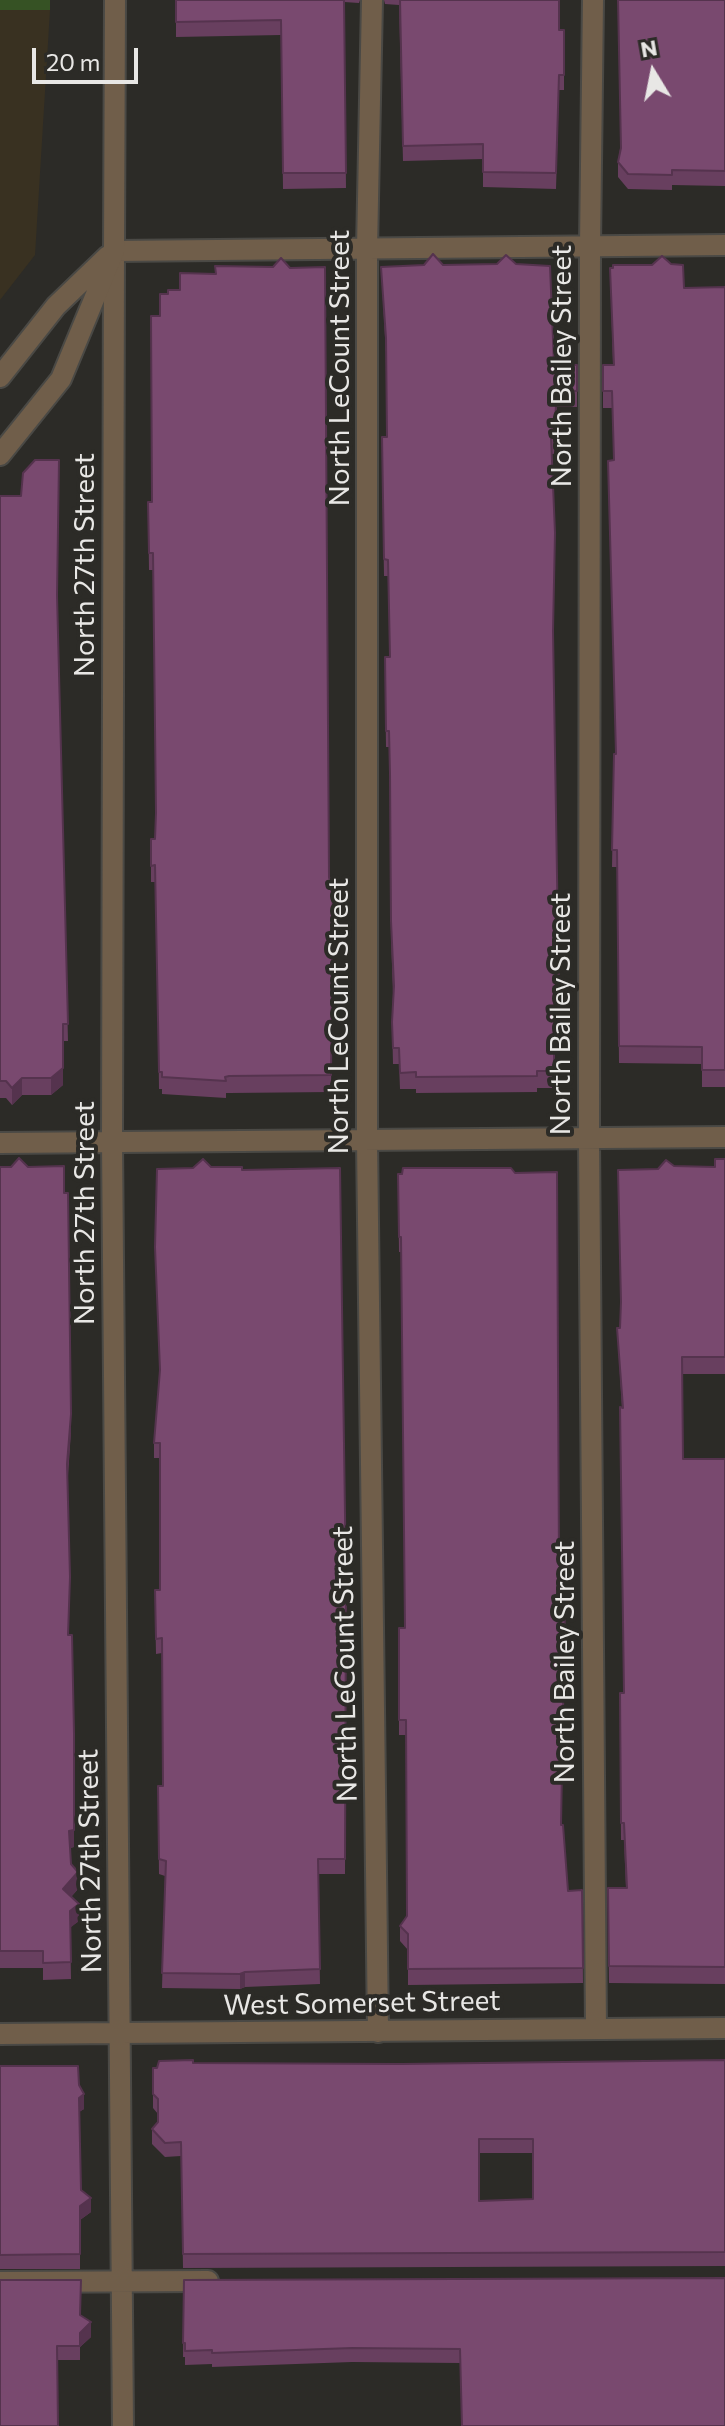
<!DOCTYPE html>
<style>
body{margin:0}
#map{position:relative;width:725px;height:2426px;overflow:hidden;background:#2c2b27;font-family:Commissioner,sans-serif}
canvas{display:block}
.north{position:absolute;left:613px;top:32px;width:80px;height:80px;-webkit-text-stroke:6px #2c2b27;paint-order:stroke;rotate:350deg;font-size:22px;font-weight:700;line-height:32px;text-align:center;color:#e8e7e5}
.north::after{content:'';display:block;margin:auto;width:28px;height:36px;background:#e8e7e5;clip-path:polygon(50% 0,100% 100%,50% 72%,0 100%)}
.scale{position:absolute;left:32px;top:48px;width:106px;height:36px;box-sizing:border-box;border:4px solid #e8e7e5;border-top:0;padding-left:10px;font-size:24px;line-height:28px;white-space:nowrap;color:#e8e7e5;-webkit-text-stroke:6px #2c2b27;paint-order:stroke}
</style>
<div id="map">
<canvas width="725" height="2426"></canvas>
<div class="north">N</div>
<div class="scale">20 m</div>
</div>
<script>
const ctx = document.querySelector('canvas').getContext('2d');
ctx.lineJoin = 'round';
function fillPath(path, color) { ctx.fillStyle = color; ctx.fill(path, 'evenodd'); }
const shape = rows => new Path2D(rows.map(r => 'M' + r).join(''));
function trace(path, color, width, dash) { ctx.strokeStyle = color; ctx.lineWidth = width; ctx.lineCap = dash ? 'butt' : 'round'; ctx.setLineDash(dash || []); ctx.stroke(path); }
function drawText(font, color, halo, rows, align = 'center') {
  ctx.font = font + ' Commissioner,sans-serif'; ctx.lineWidth = 8; ctx.setLineDash([]); ctx.textBaseline = 'middle'; ctx.strokeStyle = halo; ctx.fillStyle = color; for (const [text, x, y, turn = 0] of rows) {
    ctx.save(); ctx.translate(x, y); ctx.rotate((+turn || 0) * Math.PI / 180); ctx.textAlign = isNaN(turn) ? turn : align; if (halo) ctx.strokeText(text, 0, 0); ctx.fillText(text, 0, 0); ctx.restore();
  }
}
const industrial = shape([
 [0,10,50,10,35,255,0,300]
]);
const green = shape([
 [0,0,50,0,50,10,0,10]
]);
const minor = shape([
 [372,0,367,249,367,1140,378,2032],
 [593,0,590,246,589,1138,596,2028],
 [0,1143,725,1137],
 [0,2034,725,2028],
 [0,2282,208,2281],
 [123,2426,112,1142,114,251,725,245]
]);
const tertiary = shape([
 [0,377,56,306,108,256],
 [0,455,61,379,114,251,115,0]
]);
const wall = shape([
 [176,0,360,0,359,3,344,2,346,188,283,189,281,35,176,37],
 [384,0,559,0,559,30,564,30,564,90,559,90,556,189,483,187,483,159,403,161,399,5,385,4],
 [725,0,725,186,672,185,672,190,628,189,618,177,618,162,620,149],
 [443,265,554,364,577,365,577,407,557,407,557,395,554,454,552,454,553,641,559,1013,554,1014,554,1088,537,1088,537,1092,416,1093,416,1089,400,1089,399,1064,393,1064,392,1022,393,994,391,938,390,791,389,747,386,747,385,674,390,657,388,576,384,576,382,454,387,437,386,355,381,267],
 [610,268,684,288,725,287,725,1087,702,1087,702,1064,619,1063,617,867,612,867,614,754,616,754,614,460,612,408,603,408,603,365,613,365],
 [160,316,329,878,333,878,331,1092,229,1093,226,1093,226,1098,162,1094,162,1089,159,1089,157,933,155,882,151,882,151,839,155,839,156,819,153,570,149,570,148,502,152,502],
 [0,496,57,602,68,1041,63,1041,63,1085,51,1095,22,1095,12,1105,6,1098,0,1098],
 [725,1159,725,1374,682,1374,683,1459,725,1459,725,1984,609,1983,608,1888,626,1888,624,1840,621,1840,620,1693,624,1693,622,1408,617,1328,620,1328,621,1308,658,1169,674,1166,715,1167],
 [0,1167,71,1431,68,1476,69,1635,74,1847,70,1848,71,1864,78,1889,71,1897,79,1921,70,1927,71,1979,43,1980,43,1968,0,1968],
 [211,1167,242,1170,346,1583,345,1874,318,1874,320,1984,245,1987,240,1989,162,1988,165,1876,159,1874,158,1786,163,1786,162,1653,156,1654,155,1605,160,1590,160,1458,154,1458,154,1443],
 [398,1174,559,1565,562,1580,561,1602,561,1825,568,1891,582,1890,583,1983,408,1985,408,1950,400,1941,400,1926,407,1916,406,1735,399,1735,399,1712,405,1628,401,1252,399,1252],
 [725,2060,725,2266,183,2268,181,2156,165,2157,152,2144,152,2129,158,2122,158,2114,153,2108,153,2068,193,2063,401,2064],
 [479,2153,533,2153,533,2199,479,2201],
 [0,2066,79,2085,84,2109,79,2112,81,2190,91,2212,80,2220,80,2269,0,2269],
 [725,2278,460,2363,352,2362,212,2367,212,2364,185,2365,185,2357,183,2357,184,2280],
 [80,2315,91,2337,80,2347,80,2360,57,2360,0,2426]
]);
const shadedWall = shape([
 [558,374,558,390,554,454,554,437],
 [63,1068,63,1085,51,1095,51,1078],
 [22,1078,22,1095,12,1105,12,1088],
 [71,1414,71,1431,67,1481,67,1464],
 [74,1830,74,1847,69,1848,69,1831],
 [78,1872,78,1889,63,1906,63,1889],
 [79,1904,79,1921,70,1928,70,1911],
 [245,1972,245,1987,240,1989,240,1974],
 [84,2094,84,2109,79,2112,79,2098],
 [91,2198,91,2212,80,2220,80,2206],
 [91,2322,91,2337,80,2347,80,2333]
]);
const building = shape([
 [176,0,344,0,346,173,283,173,281,20,176,22,176,0],
 [400,0,559,0,559,30,564,30,564,75,559,75,556,173,483,172,483,144,403,146,400,0],
 [618,0,725,0,725,171,672,170,672,175,628,174,618,162,621,148,618,0],
 [433,254,443,265,497,264,506,255,516,264,550,266,554,364,577,365,577,391,557,390,558,374,554,437,551,437,555,533,553,631,559,997,554,997,554,1071,537,1071,537,1076,416,1077,416,1072,400,1073,399,1048,393,1048,392,1022,394,986,391,921,390,774,389,731,386,731,385,657,390,657,388,560,384,559,382,437,387,437,386,338,381,267,424,265,433,254],
 [662,256,671,264,683,265,684,288,725,287,725,1070,702,1070,702,1047,619,1046,617,850,612,850,614,754,616,754,608,461,614,460,612,391,603,391,603,365,614,365,610,268,613,268,613,265,652,265,662,256],
 [281,258,290,268,325,267,329,878,333,878,331,1075,229,1076,225,1077,226,1081,162,1077,162,1072,159,1072,155,865,151,866,151,839,155,839,156,813,153,553,149,553,148,502,152,502,151,316,160,316,160,294,168,294,168,290,180,290,180,273,216,274,215,266,273,267,281,258],
 [35,460,59,460,57,595,68,1024,63,1024,63,1068,51,1078,22,1078,12,1088,6,1081,0,1081,0,496,21,496,23,473,35,460],
 [19,1158,28,1167,64,1166,64,1193,68,1193,71,1414,67,1464,70,1577,68,1635,72,1635,74,1733,74,1830,69,1831,71,1864,78,1872,63,1889,79,1904,70,1911,71,1962,43,1963,43,1951,0,1951,0,1167,11,1167,19,1158],
 [203,1159,211,1167,242,1167,242,1170,340,1168,346,1583,345,1859,318,1859,320,1969,245,1972,240,1974,162,1973,166,1861,159,1859,158,1786,163,1786,162,1638,156,1639,155,1590,160,1590,160,1443,154,1443,160,1370,155,1247,157,1169,193,1168,203,1159],
 [715,1159,725,1159,725,1357,682,1357,683,1459,725,1459,725,1967,609,1966,608,1888,627,1888,624,1823,621,1823,620,1693,624,1693,620,1407,623,1408,617,1328,620,1328,621,1302,618,1170,658,1169,666,1160,674,1166,715,1167,715,1159],
 [403,1168,511,1168,515,1173,557,1172,559,1565,562,1565,560,1602,565,1602,561,1825,563,1825,568,1891,582,1890,583,1968,408,1969,408,1934,400,1926,407,1916,406,1720,399,1720,399,1628,405,1628,401,1237,399,1237,398,1174,402,1174,403,1168],
 [193,2060,193,2063,401,2064,725,2060,725,2252,183,2254,181,2142,165,2143,152,2129,158,2122,158,2099,153,2094,153,2068,157,2068,159,2061,193,2060],
 [479,2139,533,2139,533,2199,479,2201,479,2139],
 [0,2066,78,2066,79,2085,84,2094,79,2098,81,2190,91,2198,80,2206,80,2254,0,2255,0,2066],
 [725,2278,725,2426,462,2426,460,2349,352,2348,212,2353,212,2350,185,2351,185,2343,183,2343,184,2280,725,2278],
 [0,2280,81,2280,80,2315,91,2322,80,2333,80,2346,57,2346,58,2426,0,2426,0,2280]
]);
const streetNames = [
 ["North Bailey Street",562,366,-90],
 ["North LeCount Street",340,368,-90],
 ["North 27th Street",85,565,-90],
 ["North Bailey Street",561,1014,-90],
 ["North LeCount Street",339,1016,-90],
 ["North 27th Street",85,1213,-90],
 ["North Bailey Street",565,1662,-90],
 ["North LeCount Street",345,1664,-91],
 ["North 27th Street",90,1861,-91],
 ["West Somerset Street",362,2003,-1]
];
fillPath(industrial, '#393121');
fillPath(green, '#365224');
trace(minor, '#4a4945', 24);
trace(tertiary, '#4a4945', 24);
trace(minor, '#705e4a', 20);
trace(tertiary, '#705e4a', 20);
fillPath(wall, '#683f5f');
fillPath(shadedWall, '#55334e');
fillPath(building, '#79496f');
trace(building, '#55334e', 2);
drawText('28px', '#e8e7e5', '#2c2b27', streetNames);
</script>
